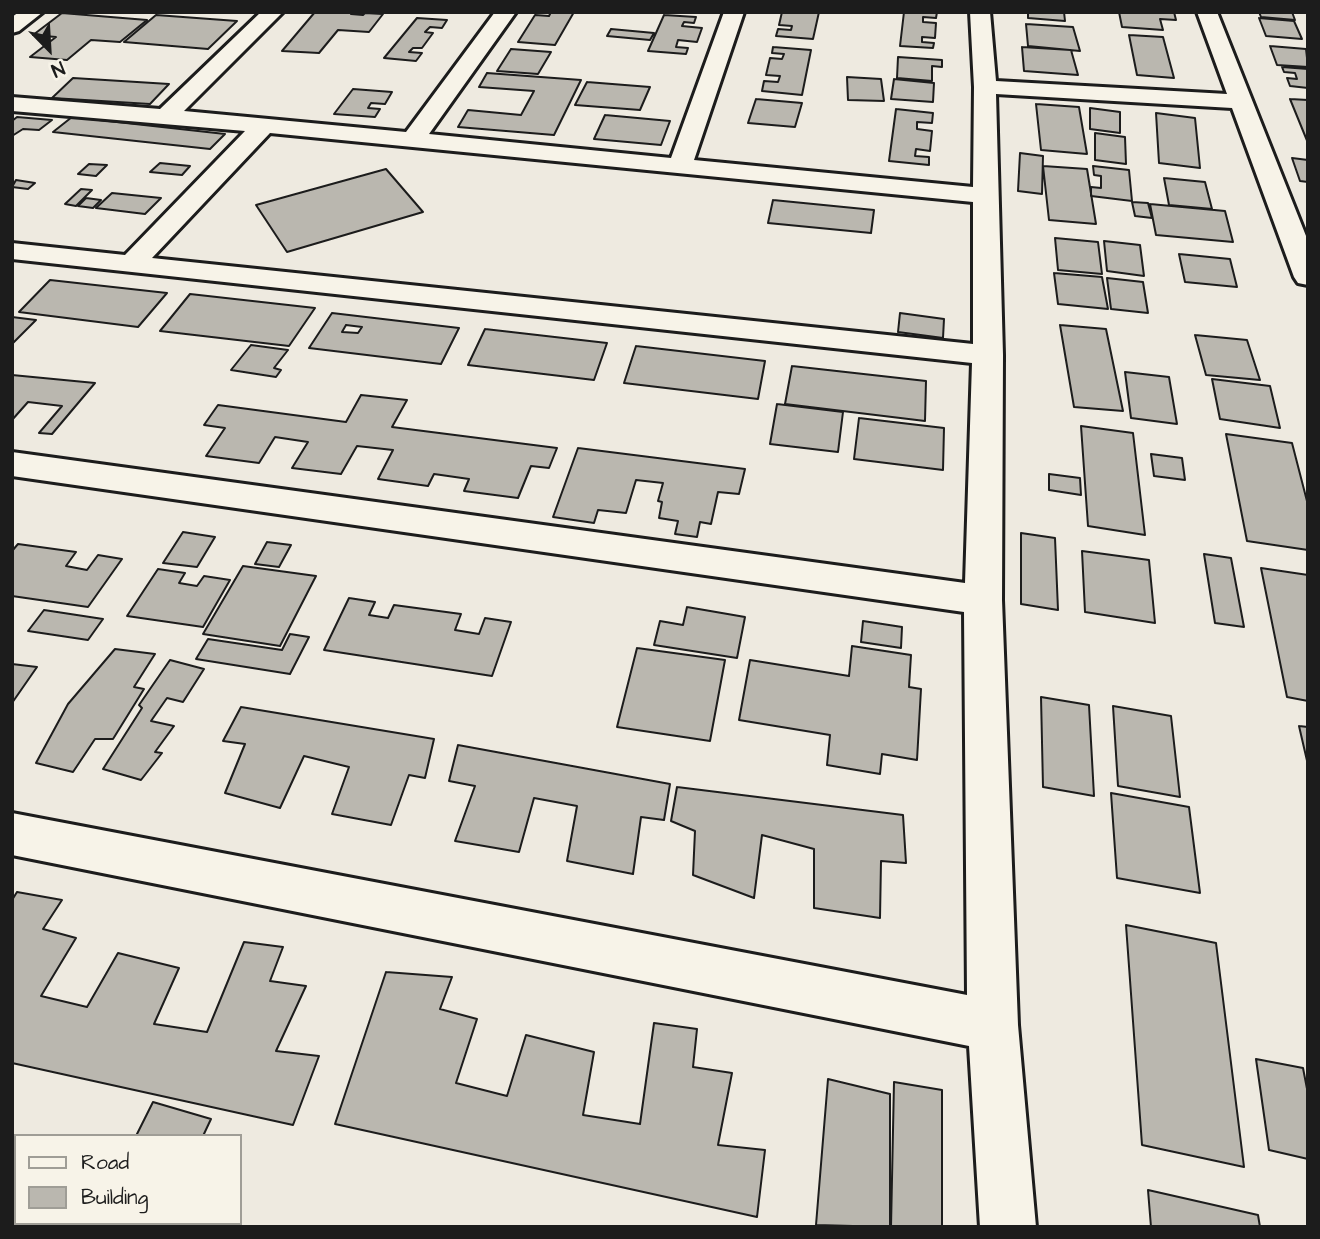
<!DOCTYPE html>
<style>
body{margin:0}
#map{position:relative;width:1320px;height:1239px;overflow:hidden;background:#eeeae0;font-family:"Architects Daughter",sans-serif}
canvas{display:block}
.frame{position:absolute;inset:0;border:14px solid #1c1c1c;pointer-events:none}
.legend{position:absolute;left:14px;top:1134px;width:228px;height:91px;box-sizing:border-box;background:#f7f3e8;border:2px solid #9f9d96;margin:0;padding:9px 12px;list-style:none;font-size:21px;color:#1c1c1c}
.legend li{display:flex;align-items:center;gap:14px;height:35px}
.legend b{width:35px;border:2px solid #9f9d96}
.north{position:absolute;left:14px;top:14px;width:70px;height:70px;-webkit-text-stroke:5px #f7f3e8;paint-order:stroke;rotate:156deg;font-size:19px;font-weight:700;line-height:28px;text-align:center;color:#1c1c1c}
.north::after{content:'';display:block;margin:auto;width:24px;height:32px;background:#1c1c1c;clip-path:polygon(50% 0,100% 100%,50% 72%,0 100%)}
</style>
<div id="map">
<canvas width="1320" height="1239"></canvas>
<div class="frame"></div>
<ul class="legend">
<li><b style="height:9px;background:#f7f3e8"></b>Road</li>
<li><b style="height:19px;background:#bab7af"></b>Building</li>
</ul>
<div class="north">N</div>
</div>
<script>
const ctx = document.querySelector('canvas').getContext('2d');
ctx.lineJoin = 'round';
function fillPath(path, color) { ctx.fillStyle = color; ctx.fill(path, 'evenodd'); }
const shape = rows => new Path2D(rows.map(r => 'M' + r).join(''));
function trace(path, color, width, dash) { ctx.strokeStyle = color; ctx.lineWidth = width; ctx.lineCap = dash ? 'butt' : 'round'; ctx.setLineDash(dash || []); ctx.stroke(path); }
const building = shape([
 [315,12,352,12,351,14,363,15,365,13,383,14,369,32,338,30,319,53,282,51,315,12],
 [551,12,574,12,555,45,518,42,535,15,549,16,551,12],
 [782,12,819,12,813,39,776,36,778,29,791,30,792,26,779,25,782,12],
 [904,12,937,12,936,18,923,17,923,22,936,23,935,38,922,37,922,42,934,43,933,48,900,46,904,12],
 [1028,12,1064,12,1065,21,1028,18,1028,12],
 [1119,12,1174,12,1176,20,1160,19,1163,30,1122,27,1119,12],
 [1259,12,1292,12,1295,20,1261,17,1259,12],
 [62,13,147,20,120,42,91,40,67,60,30,57,56,37,33,35,62,13],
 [156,15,237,21,208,49,124,42,156,15],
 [664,15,696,17,694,23,684,22,682,26,702,28,697,42,678,40,676,47,688,48,686,54,648,51,664,15],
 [417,18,447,20,442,28,430,27,425,32,433,33,422,48,413,48,409,52,422,53,416,61,384,58,417,18],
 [1259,18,1294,21,1302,39,1266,36,1259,18],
 [1026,24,1073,27,1080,51,1028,46,1026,24],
 [611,29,654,33,650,40,607,36,611,29],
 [1129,35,1163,37,1174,78,1137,75,1129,35],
 [1270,46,1306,49,1308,67,1277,65,1270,46],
 [773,47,811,50,802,95,762,91,764,81,778,82,780,76,766,75,770,58,782,59,784,54,772,53,773,47],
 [1022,47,1071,50,1078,75,1024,71,1022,47],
 [511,49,551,52,538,74,497,71,511,49],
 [898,57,942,60,942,67,932,66,932,81,897,78,898,57],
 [1282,67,1308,69,1308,88,1290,86,1287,78,1297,79,1295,73,1284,72,1282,67],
 [487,73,581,80,554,135,458,127,468,110,521,115,534,91,479,87,487,73],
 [847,77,881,79,884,101,848,100,847,77],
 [73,78,169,84,150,104,52,98,73,78],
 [894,79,934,83,933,102,891,99,894,79],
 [587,82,650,87,640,110,575,105,587,82],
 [353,89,392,92,385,104,371,103,368,108,380,109,375,117,334,114,353,89],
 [756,99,802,103,795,127,748,123,756,99],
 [1290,99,1308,100,1308,143,1290,99],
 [1036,104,1079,107,1087,154,1041,150,1036,104],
 [1090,108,1120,112,1120,133,1090,129,1090,108],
 [896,109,933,113,932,123,917,122,917,129,932,131,930,151,916,149,915,156,929,157,929,165,889,161,896,109],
 [1156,113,1195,118,1200,168,1159,163,1156,113],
 [605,115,670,121,661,145,594,139,605,115],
 [17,117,52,120,39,130,23,129,12,136,12,121,17,117],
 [72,117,225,134,210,149,53,132,72,117],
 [1095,133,1125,137,1126,164,1095,160,1095,133],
 [1020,153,1043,156,1042,194,1018,191,1020,153],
 [1292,158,1308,160,1308,182,1300,181,1292,158],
 [160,163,190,166,182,175,150,172,160,163],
 [89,164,107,165,96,176,78,174,89,164],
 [1043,166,1087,169,1096,224,1049,220,1043,166],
 [1093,166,1129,170,1132,201,1091,196,1091,187,1101,188,1101,176,1094,175,1093,166],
 [386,169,423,212,287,252,256,205,386,169],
 [1164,178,1205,182,1212,209,1169,205,1164,178],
 [16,180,35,183,28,189,12,187,16,180],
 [81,189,92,190,76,206,65,204,81,189],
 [112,193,161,198,145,214,96,208,112,193],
 [86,198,101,200,93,208,78,206,86,198],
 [773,200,874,210,871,233,768,223,773,200],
 [1132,202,1148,203,1152,218,1135,216,1132,202],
 [1150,204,1225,211,1233,242,1156,235,1150,204],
 [1055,238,1098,242,1102,274,1058,270,1055,238],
 [1104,241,1140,245,1144,276,1107,271,1104,241],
 [1179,254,1230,259,1237,287,1185,282,1179,254],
 [1054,273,1102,277,1108,309,1058,304,1054,273],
 [1107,278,1143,282,1148,313,1111,309,1107,278],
 [50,280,167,293,138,327,19,312,50,280],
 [190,294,315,308,289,346,160,331,190,294],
 [332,313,459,328,441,364,309,348,332,313],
 [346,325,362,327,358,333,342,332,346,325],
 [900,313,944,319,943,338,898,332,900,313],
 [12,317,36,320,12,344,12,317],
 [1060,325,1106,329,1123,411,1074,407,1060,325],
 [485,329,607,343,594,380,468,365,485,329],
 [1195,335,1247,340,1260,380,1206,375,1195,335],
 [251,345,288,350,274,368,281,370,276,377,231,370,251,345],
 [636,346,765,361,758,399,624,383,636,346],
 [792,366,926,381,925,421,785,404,792,366],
 [1125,372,1169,377,1177,424,1131,418,1125,372],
 [12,375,95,383,52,434,39,433,62,406,28,402,12,420,12,375],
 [1212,379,1270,386,1280,428,1220,419,1212,379],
 [361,395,407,400,392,427,557,448,549,468,531,466,518,498,464,491,469,479,434,474,428,486,378,479,393,450,357,446,341,474,292,468,308,442,275,437,259,463,206,456,225,428,204,425,218,405,346,422,361,395],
 [777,404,843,412,838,452,770,444,777,404],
 [859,418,944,428,943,470,854,459,859,418],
 [1081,426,1133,433,1145,535,1088,526,1081,426],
 [1226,434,1292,443,1308,505,1308,550,1247,541,1226,434],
 [578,448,745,469,739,494,718,492,711,524,700,522,697,537,675,534,678,521,659,518,662,502,658,501,663,483,636,480,626,513,598,510,594,523,553,517,578,448],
 [1151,454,1182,458,1185,480,1154,476,1151,454],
 [1049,474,1080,478,1081,495,1049,490,1049,474],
 [183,532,215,537,197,567,163,563,183,532],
 [1021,533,1055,538,1058,610,1021,604,1021,533],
 [267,542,291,545,279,567,255,564,267,542],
 [18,544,76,552,66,566,87,570,98,555,122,559,88,607,12,596,12,551,18,544],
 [1082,551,1149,560,1155,623,1085,612,1082,551],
 [1204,554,1231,558,1244,627,1215,623,1204,554],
 [243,566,316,576,280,646,203,634,243,566],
 [1261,568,1308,575,1308,701,1287,697,1261,568],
 [158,569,185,573,179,583,197,586,204,576,230,580,203,627,127,616,158,569],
 [349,598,375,602,369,615,388,618,394,605,461,614,455,630,479,634,485,618,511,622,492,676,324,650,349,598],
 [687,607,745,617,737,658,654,645,660,621,683,625,687,607],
 [44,610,103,619,88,640,28,631,44,610],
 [863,621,902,627,901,648,861,642,863,621],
 [290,634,309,637,290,674,196,659,208,639,282,650,290,634],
 [852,646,911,655,909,687,921,689,917,760,882,754,880,774,827,765,830,735,739,720,750,660,849,676,852,646],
 [637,648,725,660,710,741,617,727,637,648],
 [115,649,155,654,134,687,144,689,113,739,95,739,73,772,36,763,68,704,115,649],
 [170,660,204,669,183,702,167,698,151,721,174,726,155,752,162,753,141,780,103,769,142,708,139,705,170,660],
 [12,664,37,667,12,703,12,664],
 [1041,697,1089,705,1094,796,1043,787,1041,697],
 [1113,706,1171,716,1180,797,1118,786,1113,706],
 [241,707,434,739,425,778,409,775,391,825,332,814,349,767,304,756,280,808,225,793,245,744,223,741,241,707],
 [1299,726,1308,727,1308,765,1299,726],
 [458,745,670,784,664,820,641,817,633,874,567,861,577,806,534,798,519,852,455,841,475,786,449,781,458,745],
 [677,787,903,815,906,863,881,861,880,918,814,908,814,849,762,835,754,898,693,875,695,831,671,821,677,787],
 [1111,793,1189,807,1200,893,1117,878,1111,793],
 [17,892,62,900,43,929,76,938,41,996,87,1007,118,953,179,968,154,1024,207,1032,244,942,283,947,270,981,306,986,276,1051,319,1056,293,1125,12,1063,12,900,17,892],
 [1126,925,1216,943,1244,1167,1142,1145,1126,925],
 [386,972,452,977,440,1009,477,1019,456,1083,507,1096,526,1035,594,1052,583,1115,640,1124,654,1023,697,1029,693,1067,732,1073,718,1145,765,1150,757,1217,335,1124,386,972],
 [1256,1059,1303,1068,1308,1094,1308,1159,1269,1150,1256,1059],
 [828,1079,890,1094,890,1227,816,1225,828,1079],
 [894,1082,942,1090,942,1227,891,1227,894,1082],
 [153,1102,211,1119,203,1136,136,1136,153,1102],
 [12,1161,16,1162,16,1216,12,1222,12,1161],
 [1148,1190,1258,1215,1260,1227,1151,1227,1148,1190],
 [90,1223,175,1223,173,1227,88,1227,90,1223]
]);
const minor = shape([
 [19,12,43,12,19,31,12,33,12,17,19,12],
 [261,12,283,12,184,111,406,132,495,12,516,12,429,134,671,158,724,12,744,12,694,160,973,187,974,87,970,12,990,12,996,81,1227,94,1197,12,1217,12,1308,241,1308,285,1298,283,1294,277,1232,108,996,94,1003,355,1002,600,1018,1025,1036,1227,980,1227,969,1046,12,855,12,813,967,995,964,612,12,476,12,452,965,583,972,363,12,259,12,243,125,255,245,131,12,111,12,97,160,109,261,12],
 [270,133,973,202,973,344,152,258,270,133]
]);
fillPath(building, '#bab7af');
trace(building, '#1c1c1c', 2);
trace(minor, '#1c1c1c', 6);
fillPath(minor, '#f7f3e8');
</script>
